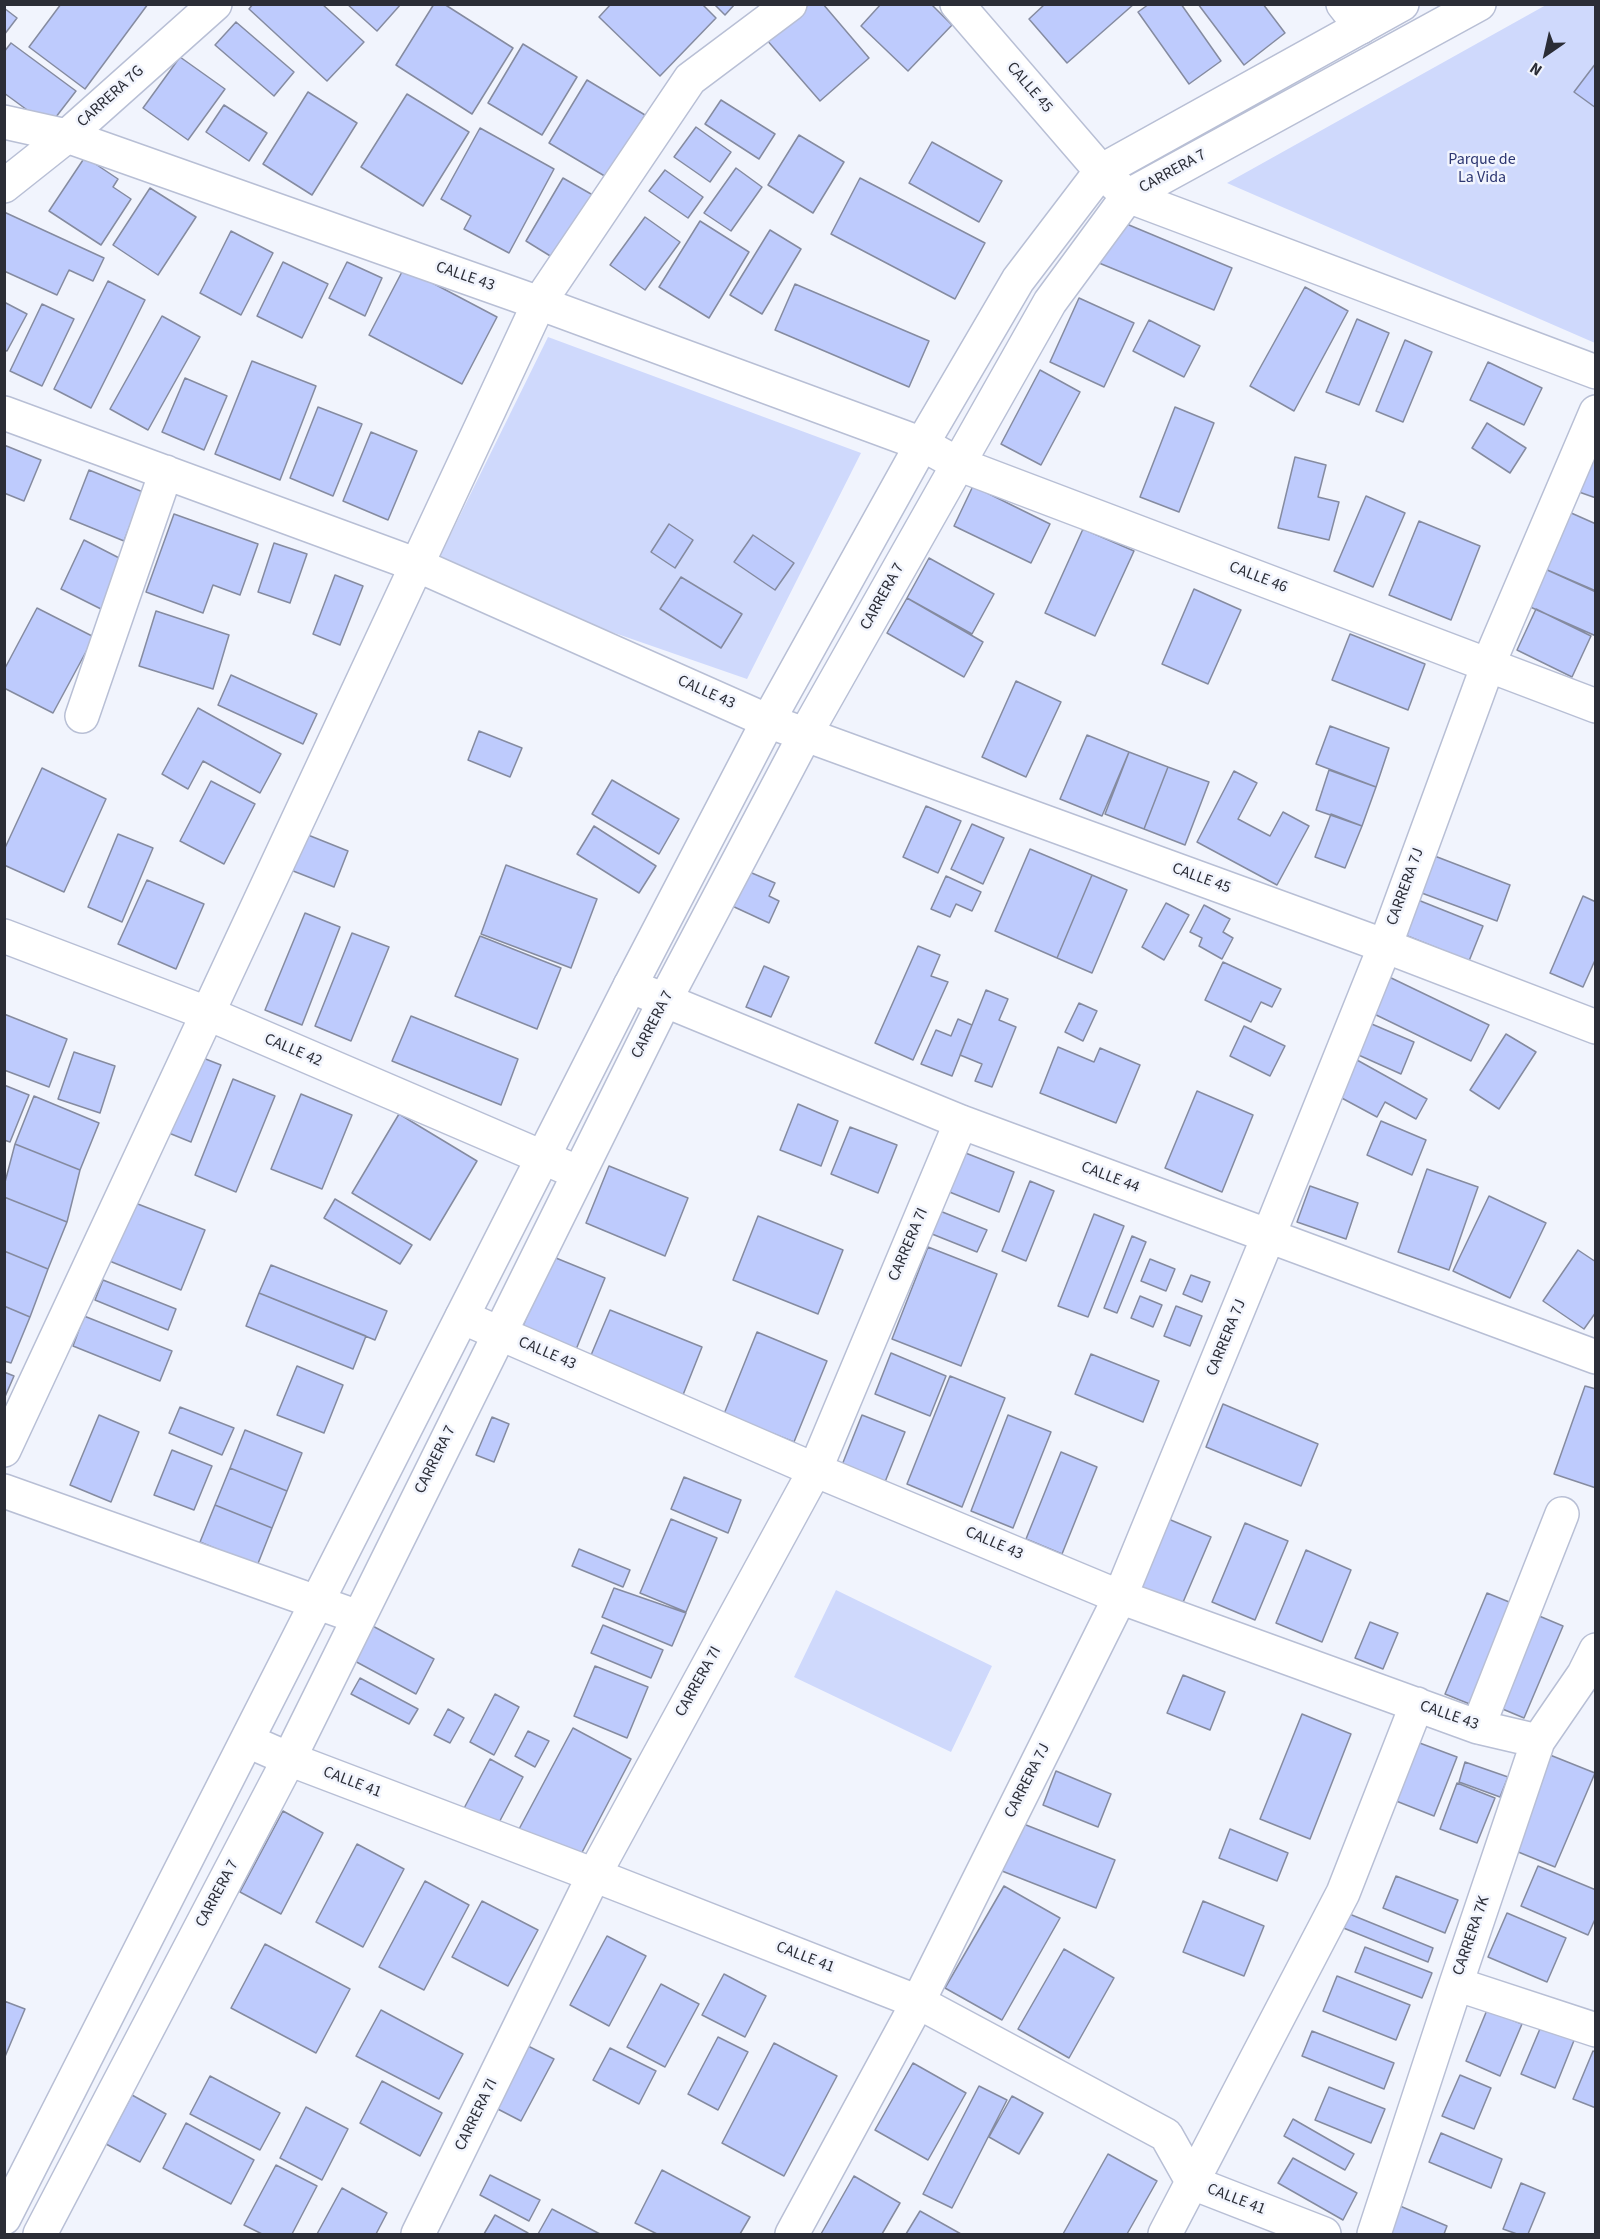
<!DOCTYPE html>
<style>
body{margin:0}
#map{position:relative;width:1600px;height:2239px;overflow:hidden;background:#f1f4fd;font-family:"Source Sans 3",sans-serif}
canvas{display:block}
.frame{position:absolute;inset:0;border:6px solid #2b2d36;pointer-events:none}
.north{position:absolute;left:1516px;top:24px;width:60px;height:60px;-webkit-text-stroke:4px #f1f4fd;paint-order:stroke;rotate:214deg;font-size:16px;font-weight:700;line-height:24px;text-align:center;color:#2b2d36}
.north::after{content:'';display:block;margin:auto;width:21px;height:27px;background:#2b2d36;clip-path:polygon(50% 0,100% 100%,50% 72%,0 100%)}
</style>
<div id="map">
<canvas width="1600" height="2239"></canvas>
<div class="frame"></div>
<div class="north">N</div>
</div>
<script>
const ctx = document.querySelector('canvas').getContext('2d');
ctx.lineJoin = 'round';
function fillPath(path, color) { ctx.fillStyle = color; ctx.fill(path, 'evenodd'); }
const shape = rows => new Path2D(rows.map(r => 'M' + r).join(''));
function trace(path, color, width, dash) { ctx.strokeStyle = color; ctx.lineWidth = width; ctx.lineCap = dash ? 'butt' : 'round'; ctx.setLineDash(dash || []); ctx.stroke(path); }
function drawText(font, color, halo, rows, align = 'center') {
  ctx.font = font + ' "Source Sans 3",sans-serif'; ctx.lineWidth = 5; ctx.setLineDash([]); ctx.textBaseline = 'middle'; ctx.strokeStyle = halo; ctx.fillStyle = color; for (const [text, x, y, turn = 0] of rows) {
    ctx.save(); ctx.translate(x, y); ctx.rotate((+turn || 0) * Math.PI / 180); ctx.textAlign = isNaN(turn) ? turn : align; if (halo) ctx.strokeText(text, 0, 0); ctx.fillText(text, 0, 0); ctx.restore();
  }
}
const green = shape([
 [1546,5,1595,5,1595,343,1227,183],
 [548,337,861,453,747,679,433,570],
 [836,1590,992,1666,951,1752,794,1677]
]);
const building = shape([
 [61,4,148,4,85,89,29,47,61,4],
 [253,4,322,4,364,42,327,81,249,9,253,4],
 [347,4,401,4,377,31,347,4],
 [434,4,444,4,513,48,472,114,396,65,434,4],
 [611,4,702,4,716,18,660,76,599,17,611,4],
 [714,4,735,4,725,15,714,4],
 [806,4,823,4,869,58,820,101,766,39,806,4],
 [881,4,931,4,952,25,908,71,861,26,881,4],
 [1045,4,1134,4,1067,63,1029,19,1045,4],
 [1149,4,1181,4,1221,61,1189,84,1138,12,1149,4],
 [1198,4,1263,4,1285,33,1244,65,1198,4],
 [4,8,17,18,4,35,4,8],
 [236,22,294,72,274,96,215,45,236,22],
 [11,43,76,91,49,126,4,93,4,52,11,43],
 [523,44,577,77,542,135,488,103,523,44],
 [180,57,225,89,188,140,143,108,180,57],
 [1596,63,1596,108,1574,92,1596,63],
 [587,80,645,115,608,178,549,143,587,80],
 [308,92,357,123,312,195,263,164,308,92],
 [407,94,469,132,423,206,361,167,407,94],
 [721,100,775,134,759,159,705,124,721,100],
 [224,105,267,133,249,161,206,132,224,105],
 [696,127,731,152,710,182,674,157,696,127],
 [480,128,554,169,509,253,464,229,471,216,441,199,480,128],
 [799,135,844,162,813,213,768,185,799,135],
 [932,142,1002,181,979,222,909,183,932,142],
 [85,157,118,179,113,187,131,199,101,245,49,211,85,157],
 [736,168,762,187,731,231,704,213,736,168],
 [665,170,703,197,688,218,649,191,665,170],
 [563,178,598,198,560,262,526,241,563,178],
 [860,178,985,243,955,299,831,234,860,178],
 [150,188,196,217,158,275,113,245,150,188],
 [4,212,104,258,93,281,69,270,57,295,4,271,4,212],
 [645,217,680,242,645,290,610,265,645,217],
 [1117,220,1232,268,1214,310,1099,263,1117,220],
 [700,221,749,252,709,318,659,287,700,221],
 [770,230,801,249,762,314,730,295,770,230],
 [231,231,273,253,241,315,200,293,231,231],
 [283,262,328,284,302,338,257,316,283,262],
 [347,262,382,278,365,316,329,298,347,262],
 [404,268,497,317,462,384,369,335,404,268],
 [108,281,145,300,91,408,54,389,108,281],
 [795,284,929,341,909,387,775,330,795,284],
 [1305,287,1348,311,1294,411,1250,386,1305,287],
 [1079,298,1134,323,1104,387,1050,362,1079,298],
 [4,302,27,314,7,351,4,350,4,302],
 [42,304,74,319,42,386,10,371,42,304],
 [162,316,200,337,148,430,110,409,162,316],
 [1357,319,1389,333,1359,405,1326,392,1357,319],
 [1149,320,1200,346,1184,377,1133,351,1149,320],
 [1405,340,1432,352,1403,422,1376,411,1405,340],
 [252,361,316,386,280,480,215,454,252,361],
 [1488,362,1542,388,1524,425,1470,400,1488,362],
 [1040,370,1080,392,1041,465,1001,444,1040,370],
 [185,378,227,396,204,450,162,432,185,378],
 [318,407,362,424,333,496,290,478,318,407],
 [1175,407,1214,423,1179,512,1140,497,1175,407],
 [1487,423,1526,448,1510,473,1472,448,1487,423],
 [371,432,417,451,388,520,343,501,371,432],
 [4,445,41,460,24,501,4,493,4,445],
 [1295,457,1326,465,1318,497,1339,502,1329,540,1278,528,1295,457],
 [1592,460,1596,461,1596,498,1579,492,1592,460],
 [89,470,143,492,124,541,70,519,89,470],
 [973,486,1050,524,1031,563,954,526,973,486],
 [1366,496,1405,513,1373,587,1334,571,1366,496],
 [1569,512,1596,524,1596,591,1545,569,1569,512],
 [174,514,258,544,240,595,213,585,203,613,146,592,174,514],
 [1419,521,1480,546,1451,620,1389,595,1419,521],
 [669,524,693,540,675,568,651,552,669,524],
 [1083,529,1134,551,1095,636,1045,613,1083,529],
 [753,535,794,563,775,590,734,562,753,535],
 [84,540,127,562,103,610,61,589,84,540],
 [274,543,307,554,290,603,258,592,274,543],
 [929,558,994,594,972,634,907,598,929,558],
 [1545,569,1596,592,1596,636,1528,606,1545,569],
 [335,575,363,586,340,645,313,634,335,575],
 [681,577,742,614,721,648,660,609,681,577],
 [1194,589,1241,610,1208,684,1162,664,1194,589],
 [907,598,983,642,964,677,887,633,907,598],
 [37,608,94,637,53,713,4,688,4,670,37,608],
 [1536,609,1591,636,1572,677,1517,650,1536,609],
 [156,611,229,635,213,689,139,666,156,611],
 [1350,634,1425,664,1408,710,1332,680,1350,634],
 [231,675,317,714,303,744,218,705,231,675],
 [1016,681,1061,702,1026,777,982,757,1016,681],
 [198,708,281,754,260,793,203,761,188,789,162,774,198,708],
 [1330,726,1389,748,1376,787,1316,764,1330,726],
 [479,731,522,748,510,777,468,760,479,731],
 [1087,735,1129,752,1102,816,1060,799,1087,735],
 [1129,752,1168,767,1144,829,1105,814,1129,752],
 [1168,767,1209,782,1185,845,1144,829,1168,767],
 [42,768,106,799,64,892,4,865,4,850,42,768],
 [1329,770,1376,787,1362,826,1316,810,1329,770],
 [1234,771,1257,783,1238,819,1270,836,1283,812,1309,826,1277,885,1197,842,1234,771],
 [612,780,679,819,659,854,592,814,612,780],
 [211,781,255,804,224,864,180,841,211,781],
 [926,806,961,821,938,873,903,857,926,806],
 [1331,814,1362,826,1345,868,1315,857,1331,814],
 [972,824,1004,838,983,884,951,869,972,824],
 [594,826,656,866,639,893,577,854,594,826],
 [298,831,348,851,334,887,283,867,298,831],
 [118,834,153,848,122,922,88,907,118,834],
 [1030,849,1092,875,1057,958,995,931,1030,849],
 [1432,855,1510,885,1497,921,1419,892,1432,855],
 [506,865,597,899,571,968,481,934,506,865],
 [745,870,775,883,769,896,779,901,769,923,730,905,745,870],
 [1092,875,1127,890,1092,973,1057,958,1092,875],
 [946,876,981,892,972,911,956,904,950,917,931,909,946,876],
 [147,880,204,904,176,969,118,944,147,880],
 [1583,896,1596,902,1596,958,1583,987,1550,973,1583,896],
 [1413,898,1483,926,1469,961,1400,933,1413,898],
 [1166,903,1189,915,1164,960,1142,947,1166,903],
 [1204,905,1230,919,1223,932,1233,938,1222,959,1199,946,1202,938,1190,932,1204,905],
 [305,913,340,927,302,1025,265,1010,305,913],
 [352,933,389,947,351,1041,315,1026,352,933],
 [480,936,561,968,537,1029,455,996,480,936],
 [918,946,940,955,931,976,948,982,913,1060,875,1043,918,946],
 [1223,962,1281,989,1272,1007,1261,1002,1251,1022,1205,1000,1223,962],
 [764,966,789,977,771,1017,746,1007,764,966],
 [1385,975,1489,1025,1471,1061,1368,1011,1385,975],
 [986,990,1008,999,999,1020,1016,1027,992,1087,975,1081,982,1064,960,1055,986,990],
 [1079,1003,1097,1011,1083,1041,1065,1032,1079,1003],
 [4,1014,67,1039,49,1087,4,1070,4,1014],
 [411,1016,518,1059,501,1105,392,1061,411,1016],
 [958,1019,972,1025,952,1076,921,1064,936,1030,951,1036,958,1019],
 [1367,1022,1414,1042,1401,1074,1354,1053,1367,1022],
 [1244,1026,1285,1046,1270,1076,1230,1056,1244,1026],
 [1506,1034,1536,1052,1499,1109,1470,1090,1506,1034],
 [1058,1047,1094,1062,1100,1048,1140,1065,1116,1123,1040,1093,1058,1047],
 [185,1051,221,1065,191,1142,154,1127,185,1051],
 [74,1052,115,1066,100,1113,58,1099,74,1052],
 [1357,1060,1427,1099,1416,1119,1385,1102,1377,1117,1338,1096,1357,1060],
 [233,1079,275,1096,236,1192,195,1175,233,1079],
 [4,1085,29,1095,10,1142,4,1140,4,1085],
 [1197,1091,1253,1115,1222,1192,1165,1168,1197,1091],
 [301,1094,352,1115,322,1189,271,1169,301,1094],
 [34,1096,99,1123,80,1170,15,1144,34,1096],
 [798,1104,838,1121,821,1166,780,1150,798,1104],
 [399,1114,477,1161,430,1240,352,1193,399,1114],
 [1381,1121,1426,1140,1412,1175,1367,1155,1381,1121],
 [850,1127,897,1145,878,1193,831,1174,850,1127],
 [15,1144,80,1170,67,1222,4,1197,4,1186,15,1144],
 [963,1152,1014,1172,999,1212,947,1191,963,1152],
 [609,1166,688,1198,665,1256,586,1223,609,1166],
 [1427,1169,1478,1187,1449,1270,1398,1252,1427,1169],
 [1030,1181,1054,1191,1026,1261,1002,1251,1030,1181],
 [1310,1186,1358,1203,1346,1239,1297,1222,1310,1186],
 [1489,1196,1546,1223,1510,1298,1453,1271,1489,1196],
 [4,1197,67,1222,48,1269,4,1251,4,1197],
 [335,1199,412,1245,400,1264,324,1218,335,1199],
 [130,1201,205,1230,181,1290,107,1260,130,1201],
 [935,1209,987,1230,977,1252,927,1232,935,1209],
 [1094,1214,1124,1226,1088,1317,1058,1306,1094,1214],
 [758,1216,843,1250,818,1314,733,1280,758,1216],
 [1132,1236,1146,1242,1117,1313,1104,1308,1132,1236],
 [928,1247,997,1274,961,1366,892,1339,928,1247],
 [1578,1250,1596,1262,1596,1312,1584,1329,1543,1301,1578,1250],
 [4,1251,48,1269,30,1317,4,1306,4,1251],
 [551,1256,605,1278,575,1352,521,1331,551,1256],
 [1150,1259,1175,1269,1166,1291,1141,1281,1150,1259],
 [271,1265,387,1311,375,1340,259,1293,271,1265],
 [1191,1275,1210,1282,1202,1302,1183,1294,1191,1275],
 [103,1280,176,1309,168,1330,95,1300,103,1280],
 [259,1293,366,1336,353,1369,246,1326,259,1293],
 [1140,1296,1162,1305,1153,1327,1131,1318,1140,1296],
 [4,1306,30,1317,11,1363,4,1361,4,1306],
 [1176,1306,1202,1316,1190,1346,1164,1336,1176,1306],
 [610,1310,702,1347,679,1405,586,1367,610,1310],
 [84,1316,172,1351,160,1381,73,1346,84,1316],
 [757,1332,827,1361,794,1442,724,1414,757,1332],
 [891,1353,946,1376,930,1416,875,1394,891,1353],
 [1091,1354,1159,1381,1143,1422,1075,1394,1091,1354],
 [297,1366,343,1385,324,1433,277,1415,297,1366],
 [4,1372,14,1376,4,1399,4,1372],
 [950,1376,1005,1398,962,1507,907,1484,950,1376],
 [1585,1386,1596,1389,1596,1488,1554,1474,1585,1386],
 [1223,1404,1318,1444,1301,1486,1206,1447,1223,1404],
 [180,1407,234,1428,222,1455,169,1433,180,1407],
 [99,1415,139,1432,111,1502,70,1485,99,1415],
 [862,1415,905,1432,885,1482,842,1465,862,1415],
 [1008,1415,1051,1432,1013,1528,971,1511,1008,1415],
 [492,1417,509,1424,494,1462,476,1455,492,1417],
 [245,1430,302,1453,287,1491,230,1468,245,1430],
 [172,1450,212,1466,194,1510,154,1495,172,1450],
 [1061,1452,1097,1467,1062,1554,1026,1539,1061,1452],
 [230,1468,287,1491,272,1528,215,1505,230,1468],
 [684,1477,741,1500,728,1533,671,1509,684,1477],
 [215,1505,272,1528,257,1566,200,1542,215,1505],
 [1166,1518,1211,1537,1181,1607,1137,1588,1166,1518],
 [671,1519,717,1538,686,1612,640,1593,671,1519],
 [1245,1523,1288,1541,1255,1620,1212,1602,1245,1523],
 [579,1549,630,1570,623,1587,572,1566,579,1549],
 [1306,1550,1351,1570,1322,1642,1276,1623,1306,1550],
 [614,1588,686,1613,672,1646,602,1617,614,1588],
 [1487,1593,1519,1606,1477,1707,1445,1694,1487,1593],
 [1532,1613,1563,1626,1524,1718,1493,1705,1532,1613],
 [1370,1622,1398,1633,1383,1669,1355,1658,1370,1622],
 [369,1624,434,1659,416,1694,351,1659,369,1624],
 [603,1625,663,1650,651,1678,591,1653,603,1625],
 [595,1666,648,1687,627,1738,574,1716,595,1666],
 [1183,1675,1225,1692,1210,1730,1167,1713,1183,1675],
 [360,1678,418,1709,409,1724,351,1694,360,1678],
 [495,1694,519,1707,494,1755,470,1742,495,1694],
 [448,1709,464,1718,450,1743,434,1735,448,1709],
 [1302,1714,1351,1734,1310,1839,1260,1819,1302,1714],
 [573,1728,631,1759,577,1862,518,1831,573,1728],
 [528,1731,549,1741,535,1767,515,1756,528,1731],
 [1409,1739,1457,1757,1434,1816,1386,1797,1409,1739],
 [1545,1753,1595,1773,1555,1867,1506,1847,1545,1753],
 [490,1759,523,1777,494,1832,461,1814,490,1759],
 [1465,1762,1508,1777,1500,1797,1459,1782,1465,1762],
 [1056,1771,1111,1794,1098,1827,1043,1805,1056,1771],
 [1457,1783,1495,1798,1477,1843,1440,1829,1457,1783],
 [283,1811,323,1833,281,1914,240,1892,283,1811],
 [1021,1823,1115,1860,1096,1908,1002,1871,1021,1823],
 [1230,1829,1288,1853,1277,1881,1219,1858,1230,1829],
 [357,1844,404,1869,363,1947,316,1922,357,1844],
 [1538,1866,1596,1890,1596,1917,1588,1935,1521,1906,1538,1866],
 [1396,1876,1458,1900,1445,1933,1383,1908,1396,1876],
 [425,1881,469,1905,424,1990,379,1967,425,1881],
 [1004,1886,1060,1918,1002,2020,945,1988,1004,1886],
 [482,1901,538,1930,508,1986,452,1957,482,1901],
 [1203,1901,1264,1926,1244,1976,1183,1952,1203,1901],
 [1342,1911,1433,1948,1428,1962,1336,1925,1342,1911],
 [1507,1913,1566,1938,1547,1982,1488,1957,1507,1913],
 [607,1936,646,1956,609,2026,570,2005,607,1936],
 [265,1944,350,1989,316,2053,231,2008,265,1944],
 [1365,1947,1432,1973,1422,1998,1355,1972,1365,1947],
 [1064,1949,1114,1978,1069,2058,1018,2029,1064,1949],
 [724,1974,766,1996,745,2037,702,2015,724,1974],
 [1337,1976,1410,2005,1396,2040,1323,2011,1337,1976],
 [661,1984,699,2004,665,2067,627,2047,661,1984],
 [4,2001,25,2009,4,2059,4,2001],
 [381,2010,463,2054,439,2099,356,2056,381,2010],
 [1487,2010,1522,2024,1500,2076,1466,2061,1487,2010],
 [1542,2024,1575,2038,1555,2088,1521,2074,1542,2024],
 [1312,2031,1394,2063,1384,2089,1302,2056,1312,2031],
 [718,2037,748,2052,718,2110,688,2094,718,2037],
 [522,2043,554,2059,521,2121,490,2105,522,2043],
 [774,2043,837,2076,784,2176,722,2143,774,2043],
 [610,2048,656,2071,639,2104,593,2080,610,2048],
 [1593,2051,1596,2052,1596,2108,1573,2099,1593,2051],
 [913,2063,966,2093,928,2160,875,2130,913,2063],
 [1460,2075,1491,2088,1474,2129,1442,2116,1460,2075],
 [210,2076,280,2113,260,2150,190,2114,210,2076],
 [382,2081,442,2113,420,2156,360,2123,382,2081],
 [979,2086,1007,2100,952,2208,923,2194,979,2086],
 [1329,2087,1385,2109,1371,2143,1315,2120,1329,2087],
 [132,2095,166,2114,140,2162,106,2144,132,2095],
 [1012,2096,1043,2113,1019,2154,989,2137,1012,2096],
 [306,2107,348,2129,322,2180,280,2158,306,2107],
 [1293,2119,1354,2154,1345,2170,1284,2136,1293,2119],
 [186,2123,254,2160,231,2204,163,2168,186,2123],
 [1441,2133,1502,2159,1491,2188,1429,2162,1441,2133],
 [1108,2154,1157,2181,1127,2234,1063,2234,1108,2154],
 [1293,2158,1357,2193,1343,2220,1278,2183,1293,2158],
 [276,2165,317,2186,292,2234,262,2234,244,2225,276,2165],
 [662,2170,750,2217,740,2234,657,2234,635,2223,662,2170],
 [490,2175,540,2200,529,2221,480,2195,490,2175],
 [854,2176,900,2203,882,2234,821,2234,854,2176],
 [1521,2183,1545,2193,1528,2234,1517,2234,1503,2229,1521,2183],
 [342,2188,387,2213,376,2234,317,2234,342,2188],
 [1400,2206,1447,2226,1444,2234,1388,2234,1400,2206],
 [552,2209,600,2234,538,2234,552,2209],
 [920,2211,961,2234,906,2234,920,2211],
 [495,2215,528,2233,527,2234,484,2234,495,2215]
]);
const street = shape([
 [957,4,1101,171,1128,196,1596,372],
 [1343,4,1361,27],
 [4,122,67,136,539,303,922,444,958,464,1596,706],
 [4,186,67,136,215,4],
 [4,413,417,565,768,721,1385,946,1596,1027],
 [82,716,166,472],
 [4,936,209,1014,579,1173],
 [630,986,961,1122,1596,1357],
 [462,1317,815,1470,1120,1597,1478,1727,1538,1741],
 [4,1450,539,303,690,79,790,4],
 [4,1491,358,1617],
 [1478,1727,1562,1514],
 [248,1741,289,1759,594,1875,918,2002,1166,2135,1193,2183,1324,2234],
 [1456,1984,1596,2030],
 [418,2234,594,1875,815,1470,961,1122],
 [792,2234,918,2002,1120,1597,1268,1237,1385,946,1488,665,1596,412],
 [1165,2234,1343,1893,1417,1704],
 [1374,2234,1456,1984,1538,1741,1584,1674,1596,1650]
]);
const secondary = shape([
 [4,2218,630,986,768,721,922,444,1018,280,1101,171,1402,4],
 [40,2234,289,1759,665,1000,806,733,1050,302,1128,196,1479,4]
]);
const streetNames = [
 ["CALLE 45",1029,88,49],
 ["CARRERA 7G",111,97,-42],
 ["CARRERA 7",1173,172,-29],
 ["CALLE 43",465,277,19],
 ["CALLE 46",1258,578,21],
 ["CARRERA 7",883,597,-61],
 ["CALLE 43",706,693,24],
 ["CALLE 45",1201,879,20],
 ["CARRERA 7J",1406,887,-70],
 ["CARRERA 7",653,1025,-63],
 ["CALLE 42",293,1051,23],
 ["CALLE 44",1110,1178,21],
 ["CARRERA 7I",909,1245,-67],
 ["CARRERA 7J",1227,1338,-68],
 ["CALLE 43",547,1354,23],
 ["CARRERA 7",436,1460,-64],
 ["CALLE 43",994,1544,23],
 ["CARRERA 7I",699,1682,-61],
 ["CALLE 43",1449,1716,19],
 ["CARRERA 7J",1028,1781,-63],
 ["CALLE 41",352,1783,21],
 ["CARRERA 7",218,1894,-62],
 ["CARRERA 7K",1472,1936,-71],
 ["CALLE 41",805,1958,21],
 ["CARRERA 7I",477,2115,-64],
 ["CALLE 41",1236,2200,21]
];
const parkNames = [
 ["Parque de",1482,160],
 ["La Vida",1482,178]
];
fillPath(green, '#cfd9fc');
fillPath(building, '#becbfd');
trace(building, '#858ba0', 1.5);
trace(street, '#b8bfd5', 36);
trace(secondary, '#b8bfd5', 36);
trace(street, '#fff', 33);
trace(secondary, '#fff', 33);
drawText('16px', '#2b2d36', '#f1f4fd', streetNames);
drawText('16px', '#2c3671', '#f1f4fd', parkNames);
</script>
